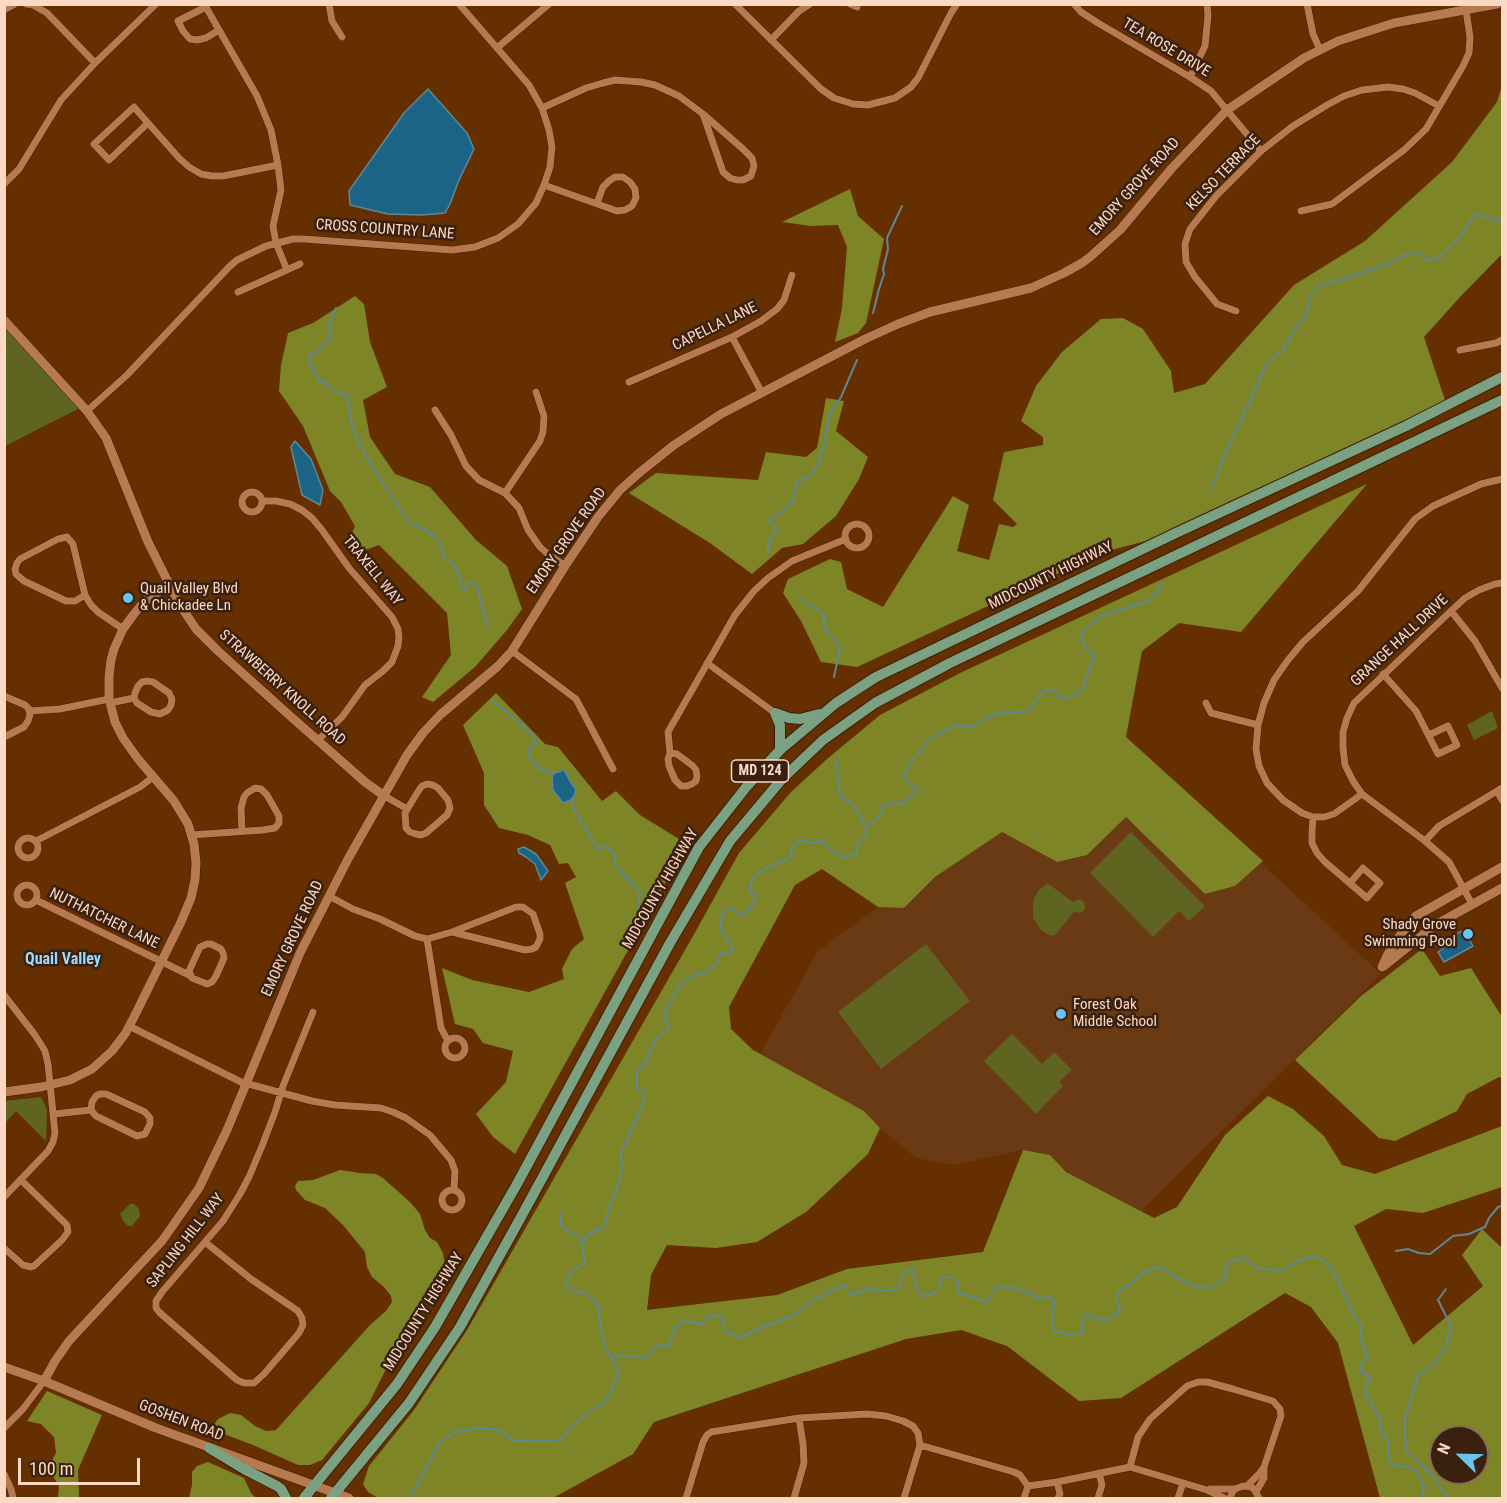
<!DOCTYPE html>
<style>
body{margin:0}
#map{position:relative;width:1507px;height:1503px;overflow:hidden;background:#662f00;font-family:"Roboto Condensed",sans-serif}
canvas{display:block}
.frame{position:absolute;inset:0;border:6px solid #fcd9c4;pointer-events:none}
.north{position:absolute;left:1429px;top:1425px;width:60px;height:60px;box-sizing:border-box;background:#39200f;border:2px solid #876a57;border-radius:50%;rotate:293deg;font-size:16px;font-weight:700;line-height:24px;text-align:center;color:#fcd9c4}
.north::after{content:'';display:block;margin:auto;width:21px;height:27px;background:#6bc3f2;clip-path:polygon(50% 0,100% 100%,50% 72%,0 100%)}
.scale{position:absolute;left:18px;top:1458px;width:122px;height:27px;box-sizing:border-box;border:3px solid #fcd9c4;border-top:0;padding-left:8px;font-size:18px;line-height:21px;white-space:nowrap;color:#fcd9c4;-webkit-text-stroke:4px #39200f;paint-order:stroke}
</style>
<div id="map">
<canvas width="1507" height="1503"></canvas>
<div class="frame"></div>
<div class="north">N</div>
<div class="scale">100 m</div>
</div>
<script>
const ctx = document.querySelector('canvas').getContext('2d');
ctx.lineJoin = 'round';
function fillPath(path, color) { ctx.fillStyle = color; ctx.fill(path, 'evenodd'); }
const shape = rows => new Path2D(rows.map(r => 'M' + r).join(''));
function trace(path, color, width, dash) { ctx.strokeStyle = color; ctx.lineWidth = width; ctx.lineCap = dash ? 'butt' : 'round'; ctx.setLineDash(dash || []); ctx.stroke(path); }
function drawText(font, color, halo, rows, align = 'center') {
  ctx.font = font + ' "Roboto Condensed",sans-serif'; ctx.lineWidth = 5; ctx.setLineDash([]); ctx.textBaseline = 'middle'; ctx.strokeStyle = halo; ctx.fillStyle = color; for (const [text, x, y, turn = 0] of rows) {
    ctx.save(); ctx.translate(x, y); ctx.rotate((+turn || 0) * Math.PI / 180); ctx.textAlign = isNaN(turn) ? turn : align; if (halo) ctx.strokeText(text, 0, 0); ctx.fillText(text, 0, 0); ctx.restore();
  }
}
const built = shape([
 [1126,817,1205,894,1235,886,1261,863,1381,974,1141,1211,1066,1172,1050,1155,1022,1150,954,1165,916,1158,880,1128,864,1111,760,1054,818,951,878,907,904,908,935,877,1002,832,1057,862,1087,855]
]);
const green = shape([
 [4,323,80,408,5,446,4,446],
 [1492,711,1498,728,1474,740,1467,725],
 [1131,832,1205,906,1189,921,1179,911,1153,937,1090,873],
 [1047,884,1050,885,1073,902,1079,899,1084,902,1085,909,1081,913,1074,912,1054,936,1049,935,1041,930,1033,918,1033,900,1039,890],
 [926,944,970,1001,881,1069,838,1012],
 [1012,1034,1042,1064,1054,1052,1072,1070,1059,1082,1063,1086,1036,1114,984,1061],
 [41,1097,47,1109,46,1141,16,1111,5,1123,5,1101],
 [130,1204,134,1204,139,1209,140,1216,132,1226,128,1226,123,1221,120,1214]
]);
const forest = shape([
 [1502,85,1502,254,1460,297,1424,337,1447,406,1176,533,1104,552,857,667,821,662,801,621,783,593,788,579,830,559,841,562,847,589,883,607,953,496,969,505,957,551,989,560,999,524,1013,527,1017,524,993,500,1004,452,1043,445,1043,437,1021,421,1036,386,1062,352,1101,319,1123,318,1143,329,1171,371,1174,393,1205,384,1294,285,1365,241,1452,162,1497,102],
 [850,189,858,216,884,239,866,323,858,333,835,342,842,308,847,247,838,225,811,226,782,222],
 [355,296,364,304,370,342,387,387,363,400,370,437,395,474,430,487,476,540,507,566,522,609,507,630,475,667,433,702,422,697,451,655,447,613,379,545,354,554,348,542,355,526,341,502,330,491,303,426,279,391,281,365,288,333,313,323],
 [826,398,844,401,836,431,868,457,859,479,836,516,803,544,782,548,752,574,710,543,629,493,656,473,758,480,766,452,806,457,817,448],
 [1367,484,1241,632,1179,623,1142,651,1126,737,1263,861,1235,886,1205,894,1126,817,1087,855,1057,862,1002,832,935,877,904,908,878,907,822,869,795,885,729,1007,731,1029,753,1050,864,1111,880,1128,868,1154,806,1212,757,1242,716,1248,667,1245,651,1275,647,1310,777,1295,847,1269,983,1252,1023,1150,1050,1155,1066,1172,1154,1218,1177,1207,1225,1135,1268,1096,1293,1109,1324,1136,1342,1165,1375,1174,1502,1126,1502,1187,1423,1213,1386,1209,1354,1226,1413,1345,1483,1286,1462,1255,1482,1229,1502,1248,1502,1498,1380,1498,1338,1343,1311,1307,1285,1293,1121,1398,1079,1401,1007,1346,961,1330,906,1339,654,1422,633,1454,553,1498,378,1498,368,1492,363,1484,369,1466,414,1410,467,1330,693,936,739,853,791,792,827,759,880,715,960,673],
 [1441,1437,1477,1437,1477,1473,1441,1473],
 [496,693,545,744,558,747,602,801,616,791,640,815,687,844,515,1154,493,1137,476,1114,506,1082,513,1051,483,1043,473,1029,455,1024,442,968,472,980,529,992,564,979,562,969,572,949,584,939,565,883,576,877,568,863,559,864,550,845,528,835,499,828,484,805,484,773,463,725],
 [1422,949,1440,976,1471,968,1502,1017,1502,1078,1499,1077,1467,1094,1457,1111,1395,1141,1379,1138,1295,1060,1361,996],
 [340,1170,360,1173,376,1174,383,1178,411,1203,420,1214,425,1230,430,1238,437,1242,443,1253,445,1266,435,1278,427,1297,414,1322,392,1357,369,1403,322,1460,310,1465,298,1465,253,1445,211,1429,218,1419,230,1413,241,1415,255,1426,266,1431,276,1430,370,1325,386,1311,392,1302,391,1296,384,1287,372,1277,367,1267,365,1252,343,1225,325,1208,305,1200,296,1190,295,1186,298,1181,313,1180],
 [47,1391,102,1415,78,1470,79,1498,58,1498,59,1486,48,1468,56,1453,54,1437,41,1424,27,1421],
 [208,1462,244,1478,251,1493,256,1498,189,1498,192,1485,192,1472,197,1466]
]);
const water = shape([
 [428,89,467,133,474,149,459,180,450,204,445,213,422,215,388,214,350,205,349,191,404,113,428,89],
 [295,441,311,459,323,490,320,505,302,495,291,447,295,441],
 [564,770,571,783,576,789,573,799,563,803,553,790,552,774,564,770],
 [524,847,536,854,548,871,541,880,535,864,526,857,519,853,518,849,524,847],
 [1464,930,1473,946,1444,962,1438,952,1445,947,1442,942,1464,930]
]);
const stream = shape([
 [336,308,329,326,331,337,317,352,310,354,309,362,320,382,325,380,329,388,336,392,347,395,351,420,356,437,372,467,409,522,429,532,440,542,444,558,454,564,460,578,460,586,465,591,468,582,477,586,487,626],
 [873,313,879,289,884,274,883,269,888,249,887,238,902,206],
 [1211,490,1226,452,1268,361,1282,351,1294,331,1308,311,1310,295,1318,287,1385,265,1399,257,1418,252,1428,261,1440,257,1460,237,1475,214,1499,221,1502,220],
 [768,552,768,542,777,530,769,520,779,514,792,502,798,480,805,479,813,473,820,460,830,414,841,397,857,360],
 [798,597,824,614,824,629,832,636,840,648,834,677],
 [492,700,533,734,536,744,528,748,528,756,540,769,548,772,553,775],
 [836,759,840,796,854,806,866,827],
 [572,798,574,810,597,848,608,847,615,855,615,865,640,892,639,902,640,915],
 [560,1212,561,1226,584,1241],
 [1396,1251,1408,1249,1419,1253,1430,1254,1453,1236,1469,1234,1485,1227,1489,1218,1498,1207,1502,1206],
 [1446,1289,1438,1300,1451,1326,1446,1347,1433,1365,1418,1375,1405,1420,1405,1436,1407,1451,1431,1474,1448,1498],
 [611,1357,621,1355,645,1358,660,1345,669,1346,674,1330,682,1321,702,1324,710,1315,723,1317,724,1331,741,1337,765,1326,792,1316,815,1299,844,1285,852,1296,866,1289,885,1291,898,1289,904,1272,912,1269,915,1277,916,1289,924,1296,933,1294,939,1288,941,1277,950,1277,958,1282,959,1293,988,1302,992,1293,997,1287,1015,1288,1040,1298,1050,1297,1055,1301,1052,1313,1052,1322,1055,1332,1072,1335,1082,1333,1082,1321,1087,1314,1099,1320,1111,1319,1120,1310,1116,1297,1120,1290,1131,1284,1138,1276,1151,1269,1161,1267,1175,1277,1194,1286,1209,1288,1223,1280,1228,1263,1243,1258,1258,1268,1281,1271,1298,1261,1316,1256,1331,1267,1356,1319,1362,1326,1360,1336,1364,1349,1368,1355,1363,1361,1360,1372,1370,1377,1366,1383,1365,1392,1380,1419,1380,1429,1388,1442,1388,1454,1392,1465,1408,1467,1417,1472,1424,1487,1422,1497,1425,1498],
 [410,1498,440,1442,456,1432,478,1428,494,1429,507,1435,514,1441,561,1440,570,1428,582,1417,603,1403,611,1392,618,1375,617,1366,605,1348,601,1331,598,1305,584,1292,571,1291,566,1283,569,1274,585,1263,582,1244,587,1235,605,1226,609,1207,616,1192,622,1169,621,1153,639,1114,645,1095,637,1088,637,1072,646,1062,656,1038,669,1029,664,1013,681,983,692,976,711,970,718,961,721,953,727,954,733,949,720,927,722,915,729,908,734,910,743,916,751,907,756,896,750,891,752,879,761,871,791,857,793,846,801,840,811,843,822,841,830,850,844,857,856,854,858,843,866,835,866,827,878,818,884,805,896,802,903,804,918,791,904,778,909,764,920,753,926,742,934,736,958,725,972,727,982,720,995,714,1028,711,1044,690,1054,690,1061,699,1072,697,1083,689,1091,664,1095,656,1086,648,1081,639,1084,630,1101,616,1148,601,1158,592,1162,583]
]);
const minor = shape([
 [26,4,33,5,47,13,95,63],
 [329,4,332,21,342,37],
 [735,4,821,89,834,98,853,104,868,105,895,98,911,87,918,78,951,13,957,4],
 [850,4,857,7],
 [1074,4,1081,12,1098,23,1190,77,1211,91,1261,151],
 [1307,4,1313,34,1320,50],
 [4,10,15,4],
 [219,30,206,38,197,40,190,39,183,31,178,21,206,7,219,30,257,96,271,130,278,165,281,190,273,226,276,243,287,270],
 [771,40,799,11,810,4],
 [497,48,549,4],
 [1190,77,1205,46,1208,16,1207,4],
 [542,108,586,88,603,83,615,80,641,82,655,85,679,96,703,114,723,172,730,178,737,180,743,180,751,176,754,166,752,158,743,149,703,114],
 [148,123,109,160,94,144,134,107,148,123,179,158,189,167,201,174,212,176,223,176,278,165],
 [4,184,19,169,61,100,95,63,156,4],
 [544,185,617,211,625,210,632,206,636,198,635,189,630,182,623,177,615,177,609,181,603,187,597,203],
 [1301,211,1332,204,1404,150,1426,129,1463,66,1469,53,1470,37,1466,10],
 [238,292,300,264],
 [1236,311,1217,304,1195,277,1186,262,1185,244,1190,229,1216,196,1261,151,1293,126,1327,105,1344,96,1362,90,1388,87,1403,89,1415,93,1439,106],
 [732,337,762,393],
 [1460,350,1496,343,1502,340],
 [629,382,732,337,761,321,777,309,784,300,792,275],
 [435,410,451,435,466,466,479,480,505,493,519,508,528,530,540,547,549,555,565,566],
 [87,411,127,375,229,267,237,260,266,246,293,239,304,239,452,250,475,247,498,238,518,224,536,203,544,185,550,167,552,147,549,130,542,108,529,85,459,4],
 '242 502a10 10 0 1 1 20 0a10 10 0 1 1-20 0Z',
 [505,493,540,441,543,432,544,416,536,392],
 [263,501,276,501,290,504,302,510,312,518,322,530,349,568,392,617,398,629,399,637,398,646,392,662,383,671,365,685,342,717,318,740],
 '845 536a12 12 0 1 1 24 0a12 12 0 1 1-24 0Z',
 [85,595,73,544,67,537,58,539,20,559,17,563,15,569,16,574,24,581,66,601,75,601,85,595,91,605,98,612,123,629],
 [1451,611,1475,641,1502,688],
 [512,651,576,699,613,769],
 [707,663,775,713],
 [1383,674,1416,711,1438,754,1457,745,1448,726,1429,735],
 [4,696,25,705,29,709,30,715,28,721,24,727,4,737],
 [110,703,134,698,135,693,138,686,142,682,147,681,153,682,169,693,172,699,171,705,168,710,160,714,151,712,137,703,134,698],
 [1206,703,1211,713,1258,725],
 [29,711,60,709,109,699],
 [670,753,677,754,693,766,696,770,697,776,696,781,692,784,687,786,681,786,675,780,669,766,668,759,670,753,668,732,735,615,754,591,768,578,792,561,846,539],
 [427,784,433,785,438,788,448,800,450,808,447,815,426,833,421,835,416,834,410,832,406,828,405,813,419,790,422,786,427,784],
 [1497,791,1502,800],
 [1362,794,1334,814,1324,817,1313,817,1302,813,1283,800,1267,783,1259,766,1256,749,1258,725,1264,703,1274,680,1288,660,1303,642,1358,591,1415,519,1433,506,1481,484,1502,479],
 [383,795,407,809],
 [1313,817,1312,832,1312,843,1317,853,1325,862,1367,898,1380,883,1363,868,1350,883],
 [191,835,263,830,275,828,279,823,279,816,267,795,261,789,255,788,247,793,244,797,241,808,242,831],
 '18 848a10 10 0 1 1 20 0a10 10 0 1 1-20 0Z',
 [36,841,140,787,153,777],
 [1425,841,1439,826,1502,788],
 '17 895a10 10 0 1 1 20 0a10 10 0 1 1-20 0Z',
 [329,896,353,909,380,919,415,936,427,939,452,932,516,907,523,907,533,914,540,934,540,939,536,947,532,949,525,950,452,932],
 [36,900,191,976],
 [1472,904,1449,862,1425,841,1362,794,1353,781,1345,765,1343,748,1343,732,1347,718,1354,703,1451,611,1465,598,1479,590,1495,584,1502,583],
 [427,939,441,1028,448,1041],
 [207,944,211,944,221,949,223,953,224,958,216,976,212,982,207,984,192,978,189,971,200,947,207,944],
 [4,995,35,1035,45,1051,48,1064,55,1133,53,1142,48,1151,4,1197],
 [129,1026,241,1082,312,1101,335,1105,381,1108,393,1112,406,1118,430,1135,451,1160,455,1171,454,1189],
 '445 1048a10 10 0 1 1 20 0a10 10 0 1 1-20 0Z',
 [54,1114,91,1110,96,1116,137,1136,145,1134,150,1124,150,1118,145,1112,106,1094,100,1094,96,1096,92,1102,91,1110],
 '442 1200a10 10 0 1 1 20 0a10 10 0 1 1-20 0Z',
 [205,1242,251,1279,298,1311,302,1318,303,1325,299,1333,264,1374,254,1383,244,1383,237,1380,159,1312,156,1308,156,1301,162,1292,223,1221,240,1194,249,1177,262,1146,275,1112,283,1086,313,1012],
 [4,1248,23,1265,31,1267,34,1266,62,1240,68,1232,67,1225,21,1180],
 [4,1428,23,1409,44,1381],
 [920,1445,1014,1472,1020,1475,1028,1486],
 [1130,1467,1138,1437,1150,1419,1187,1386,1198,1382,1207,1382,1233,1389,1273,1401,1280,1409,1281,1416,1264,1467,1260,1473,1247,1486],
 [4,1474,11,1489,13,1498],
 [1057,1482,1060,1494,1058,1498],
 [1210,1489,1235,1489],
 [1256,1492,1264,1478,1264,1467],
 [686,1498,703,1442,707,1435,711,1432,799,1418,867,1414,886,1416,903,1421,913,1426,918,1433,920,1445,904,1498],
 [794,1498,804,1463,803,1444,799,1418],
 [1024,1498,1028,1486,1057,1482,1130,1467,1207,1490,1224,1498],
 [1098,1498,1102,1485,1099,1473],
 [1178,1498,1183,1483],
 [1230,1498,1232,1493,1235,1489,1243,1486,1251,1487,1254,1489,1259,1498]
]);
const tertiary = shape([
 [4,320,87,411,106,438,148,542,178,602,196,629,218,651,289,715,365,782,383,795],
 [1384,966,1435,925,1502,888],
 [1382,967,1388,954,1401,934,1416,916,1502,867],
 [4,1092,41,1087,70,1080,92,1069,112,1051,125,1034,134,1017,181,922,191,898,195,880,196,863,194,844,188,824,174,801,138,759,123,738,115,722,109,699,109,677,111,660,114,649,123,629,134,614,143,603,169,584],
 [4,1367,44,1381,156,1428,349,1498],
 [44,1381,55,1361,69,1341,162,1241,199,1188,227,1130,300,953,348,859,407,755,423,733,440,715,498,666,512,651,565,566,598,517,620,490,639,473,674,445,721,414,865,339,898,324,930,312,1031,288,1064,273,1082,263,1090,257,1120,230,1172,168,1227,110,1304,58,1338,41,1394,23,1497,4]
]);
const primary = shape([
 [775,713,789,718,800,719,819,714],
 [775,713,780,725,780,750],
 [209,1448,244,1469,277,1486,281,1489,286,1498],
 [304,1498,397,1384,435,1327,517,1184,699,847,747,786,780,750,836,703,876,677,1176,533,1406,426,1502,377],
 [331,1498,409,1403,460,1327,521,1217,670,943,730,841,782,779,823,740,875,703,950,663,1502,400]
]);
const markers = [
 [128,598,6,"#6bc3f2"],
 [1468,934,6,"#6bc3f2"],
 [1061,1014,6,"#6bc3f2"]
];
const shields = [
 [760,771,57]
];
const shieldNames = [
 ["MD 124",760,771]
];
const streetNames = [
 ["TEA ROSE DRIVE",1166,48,31],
 ["KELSO TERRACE",1224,173,-46],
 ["EMORY GROVE ROAD",1135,187,-48],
 ["CROSS COUNTRY LANE",385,230,4],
 ["CAPELLA LANE",715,327,-26],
 ["EMORY GROVE ROAD",567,541,-55],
 ["TRAXELL WAY",372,571,51],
 ["MIDCOUNTY HIGHWAY",1051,576,-26],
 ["GRANGE HALL DRIVE",1400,641,-43],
 ["STRAWBERRY KNOLL ROAD",282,688,42],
 ["MIDCOUNTY HIGHWAY",661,889,-60],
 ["NUTHATCHER LANE",104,919,26],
 ["EMORY GROVE ROAD",293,939,-65],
 ["SAPLING HILL WAY",186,1241,-52],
 ["MIDCOUNTY HIGHWAY",424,1312,-58],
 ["GOSHEN ROAD",181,1421,21]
];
const poiNames = [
 ["Quail Valley Blvd",140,589],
 ["& Chickadee Ln",140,606],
 ["Shady Grove",1456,925,"right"],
 ["Swimming Pool",1456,942,"right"],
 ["Forest Oak",1073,1005],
 ["Middle School",1073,1022]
];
const neighbourhoodNames = [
 ["Quail Valley",63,960]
];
fillPath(built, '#6a3a15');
fillPath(green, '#5f6420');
fillPath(forest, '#7e8526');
fillPath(water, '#1c6486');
trace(water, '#5f8799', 1.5);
trace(stream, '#5f8799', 2);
trace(minor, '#3d1e08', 8);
trace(tertiary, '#3d1e08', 10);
trace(primary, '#3d1e08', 12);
trace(minor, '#b77950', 7);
trace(tertiary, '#b77950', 9);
trace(primary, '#7aa181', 10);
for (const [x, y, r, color] of markers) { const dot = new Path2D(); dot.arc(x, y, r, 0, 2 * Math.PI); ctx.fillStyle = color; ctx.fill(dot); trace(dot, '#39200f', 2); }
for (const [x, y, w] of shields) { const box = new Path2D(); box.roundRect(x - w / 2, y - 11, w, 22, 4.5); ctx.fillStyle = '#39200f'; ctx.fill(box); trace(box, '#fcd9c4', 1.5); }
drawText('bold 14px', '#fcd9c4', null, shieldNames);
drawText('15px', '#fcd9c4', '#39200f', streetNames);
drawText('15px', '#fcd9c4', '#39200f', poiNames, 'left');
drawText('bold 16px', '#9bdafd', '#39200f', neighbourhoodNames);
</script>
